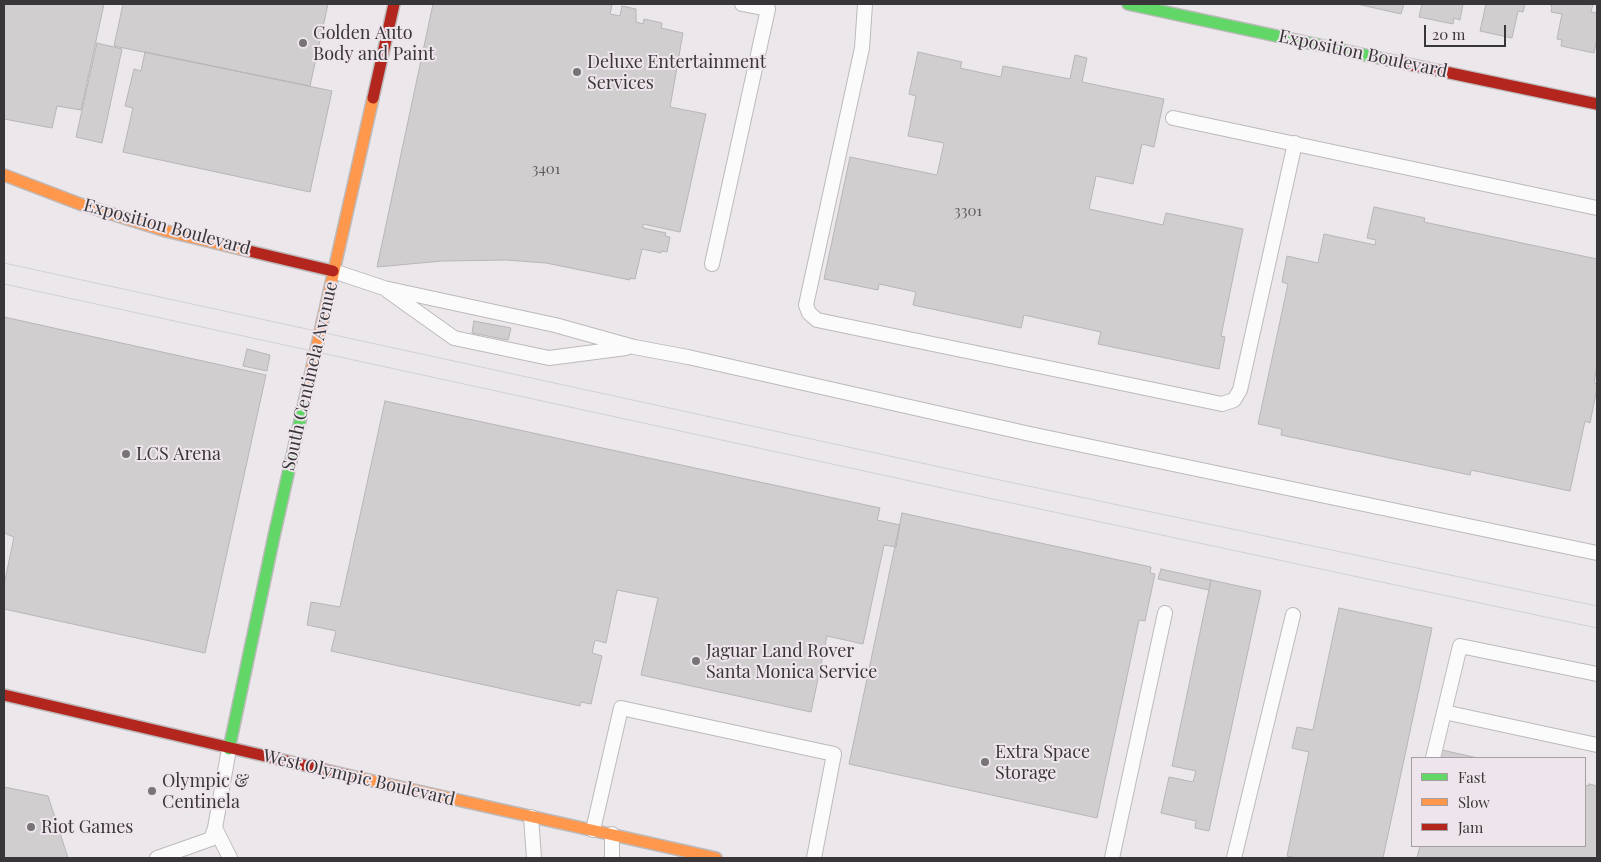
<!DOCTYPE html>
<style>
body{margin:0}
#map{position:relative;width:1601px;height:862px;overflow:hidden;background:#ebe7ea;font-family:"Playfair Display",serif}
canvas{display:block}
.frame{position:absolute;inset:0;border:5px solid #393639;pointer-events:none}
.legend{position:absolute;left:1411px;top:757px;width:175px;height:90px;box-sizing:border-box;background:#ede5eb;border:1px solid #a59fa4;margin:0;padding:6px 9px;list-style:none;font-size:15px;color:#393639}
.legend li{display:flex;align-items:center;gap:10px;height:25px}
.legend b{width:25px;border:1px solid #a59fa4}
.scale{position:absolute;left:1424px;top:25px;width:82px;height:22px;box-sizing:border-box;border:2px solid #393639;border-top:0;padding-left:6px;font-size:15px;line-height:18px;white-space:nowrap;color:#393639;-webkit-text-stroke:4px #ede5eb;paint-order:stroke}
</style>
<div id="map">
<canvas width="1601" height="862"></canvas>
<div class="frame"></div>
<ul class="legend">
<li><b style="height:6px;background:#63d668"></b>Fast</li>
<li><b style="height:6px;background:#ff974d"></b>Slow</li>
<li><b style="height:6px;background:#b3261e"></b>Jam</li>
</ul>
<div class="scale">20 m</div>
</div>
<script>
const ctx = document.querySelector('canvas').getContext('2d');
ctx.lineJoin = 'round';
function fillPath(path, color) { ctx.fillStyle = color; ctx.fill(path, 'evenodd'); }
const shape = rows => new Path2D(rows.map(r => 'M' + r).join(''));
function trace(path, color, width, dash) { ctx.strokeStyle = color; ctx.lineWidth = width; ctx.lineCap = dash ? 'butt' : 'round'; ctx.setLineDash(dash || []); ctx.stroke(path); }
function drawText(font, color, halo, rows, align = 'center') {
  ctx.font = font + ' "Playfair Display",serif'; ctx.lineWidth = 4; ctx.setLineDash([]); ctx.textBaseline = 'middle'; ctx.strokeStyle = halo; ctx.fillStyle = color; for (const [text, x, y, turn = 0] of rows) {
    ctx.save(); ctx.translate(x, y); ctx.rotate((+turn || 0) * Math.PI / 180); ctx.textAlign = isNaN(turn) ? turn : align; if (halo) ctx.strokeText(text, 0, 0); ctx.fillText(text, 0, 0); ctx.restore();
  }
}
const building = shape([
 [4,4,104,4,81,110,57,106,52,128,4,119,4,4],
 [123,4,328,4,310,86,114,46,123,4],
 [433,4,605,4,612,5,610,14,620,16,622,6,636,9,636,22,643,24,644,19,662,23,661,28,683,33,670,107,706,114,680,232,643,224,643,228,666,233,665,236,670,237,667,252,661,251,661,253,642,249,635,279,630,278,630,280,546,263,506,260,442,261,377,267,433,4],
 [1357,4,1404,4,1401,14,1357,4],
 [1422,4,1463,4,1460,20,1454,18,1453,24,1419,17,1422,4],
 [1486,4,1525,4,1523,12,1518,11,1512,38,1480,31,1486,4],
 [1551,4,1593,4,1591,12,1597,13,1597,38,1594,53,1561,46,1562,40,1557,39,1562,14,1551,12,1552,7,1551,6,1551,4],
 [97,43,122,49,102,143,76,137,97,43],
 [145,52,332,91,310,192,123,152,133,108,125,106,134,69,141,71,145,52],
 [918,52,962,62,960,68,1001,77,1003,66,1070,79,1075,55,1087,58,1082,82,1164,99,1154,147,1142,144,1133,184,1096,176,1089,209,1163,225,1166,213,1243,229,1221,336,1225,337,1219,369,1098,344,1101,332,1024,315,1021,328,913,305,916,292,879,284,878,290,824,279,850,157,937,175,944,143,908,136,916,96,909,94,918,52],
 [1374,207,1425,218,1424,222,1597,259,1597,366,1594,383,1597,384,1597,388,1590,423,1585,421,1570,491,1471,470,1470,475,1281,435,1282,429,1258,424,1288,284,1282,282,1287,256,1318,263,1324,234,1375,245,1376,240,1367,238,1374,207],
 [4,317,266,375,205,653,4,609,4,585,14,537,4,533,4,317],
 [474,321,511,328,508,340,472,333,474,321],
 [247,349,270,355,267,371,243,366,247,349],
 [385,401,880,508,877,520,900,525,896,547,884,545,863,644,827,636,811,712,641,675,658,598,617,590,606,643,595,640,592,653,602,656,591,704,581,702,580,706,331,651,336,631,307,625,311,602,340,607,385,401],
 [902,513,1151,567,1150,573,1155,574,1145,621,1139,620,1097,818,849,764,902,513],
 [1161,569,1211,580,1209,590,1158,579,1161,569],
 [1211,580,1261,591,1209,831,1195,828,1196,821,1161,813,1169,777,1193,782,1196,771,1172,766,1211,580],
 [1339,608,1432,628,1383,858,1297,858,1287,856,1309,752,1292,748,1297,727,1313,730,1339,608],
 [1442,750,1478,758,1440,758,1442,750],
 [1589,784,1597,786,1597,858,1417,858,1420,846,1585,846,1585,785,1589,786,1589,784],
 [4,787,48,796,68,858,4,858,4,787]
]);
const lane = shape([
 [865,4,862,48,806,305,809,313,817,320,1222,404,1234,400,1240,390,1295,143],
 [1173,118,1597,208],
 [712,264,768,9,742,4],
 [333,271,384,288,555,325,634,347,688,357,1030,434,1597,553],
 [388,291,454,338,549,358,626,348],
 [1444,712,1597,745],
 [1433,758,1460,646,1597,674],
 [531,817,534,858],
 [215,828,230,858],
 [593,830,621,708,834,754,814,858],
 [157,858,211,839,215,828,229,749],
 [612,858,612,834],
 [1112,858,1165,613],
 [1234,858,1293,615]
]);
const fast = shape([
 [1128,4,1393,61],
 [229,749,274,536,309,381]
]);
const slow = shape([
 [4,175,80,204,166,231,249,251],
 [309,381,373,98],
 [351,776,716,858]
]);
const jam = shape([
 [1393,61,1597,104],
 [373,98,394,4],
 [249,251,333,271],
 [4,695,351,776]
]);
const tram = shape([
 [4,263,995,479,1597,606],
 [4,284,993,499,1597,628]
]);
const markers = [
 [303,43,5,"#777477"],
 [577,72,5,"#777477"],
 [126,454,5,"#777477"],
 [696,661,5,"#777477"],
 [985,762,5,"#777477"],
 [152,791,5,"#777477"],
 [31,827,5,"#777477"]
];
const numberNames = [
 ["3401",546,169],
 ["3301",968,211]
];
const poiNames = [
 ["Golden Auto",313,33],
 ["Body and Paint",313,54],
 ["Deluxe Entertainment",587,62],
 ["Services",587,83],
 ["LCS Arena",136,454],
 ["Jaguar Land Rover",706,651],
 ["Santa Monica Service",706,672],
 ["Extra Space",995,752],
 ["Storage",995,773],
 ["Olympic &",162,781],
 ["Centinela",162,802],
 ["Riot Games",41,827]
];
const streetNames = [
 ["Exposition Boulevard",1363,54,12],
 ["Exposition Boulevard",167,227,15],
 ["South Centinela Avenue",310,376,-77],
 ["West Olympic Boulevard",359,778,13]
];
fillPath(building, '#d1ced0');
trace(building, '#b8b4b7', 1);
trace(lane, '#bdbabc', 16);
trace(fast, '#bdbabc', 14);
trace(slow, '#bdbabc', 14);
trace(jam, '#bdbabc', 14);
trace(lane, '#fcfbfc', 14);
trace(fast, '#63d668', 11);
trace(slow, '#ff974d', 11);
trace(jam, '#b3261e', 11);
trace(tram, '#d2d1d1', 1);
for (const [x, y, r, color] of markers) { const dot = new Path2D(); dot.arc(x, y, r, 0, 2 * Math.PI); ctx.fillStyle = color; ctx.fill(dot); trace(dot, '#ede5eb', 2); }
drawText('15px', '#5f5c5f', null, numberNames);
drawText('18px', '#393639', '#ede5eb', poiNames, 'left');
drawText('18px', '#393639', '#ede5eb', streetNames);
</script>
